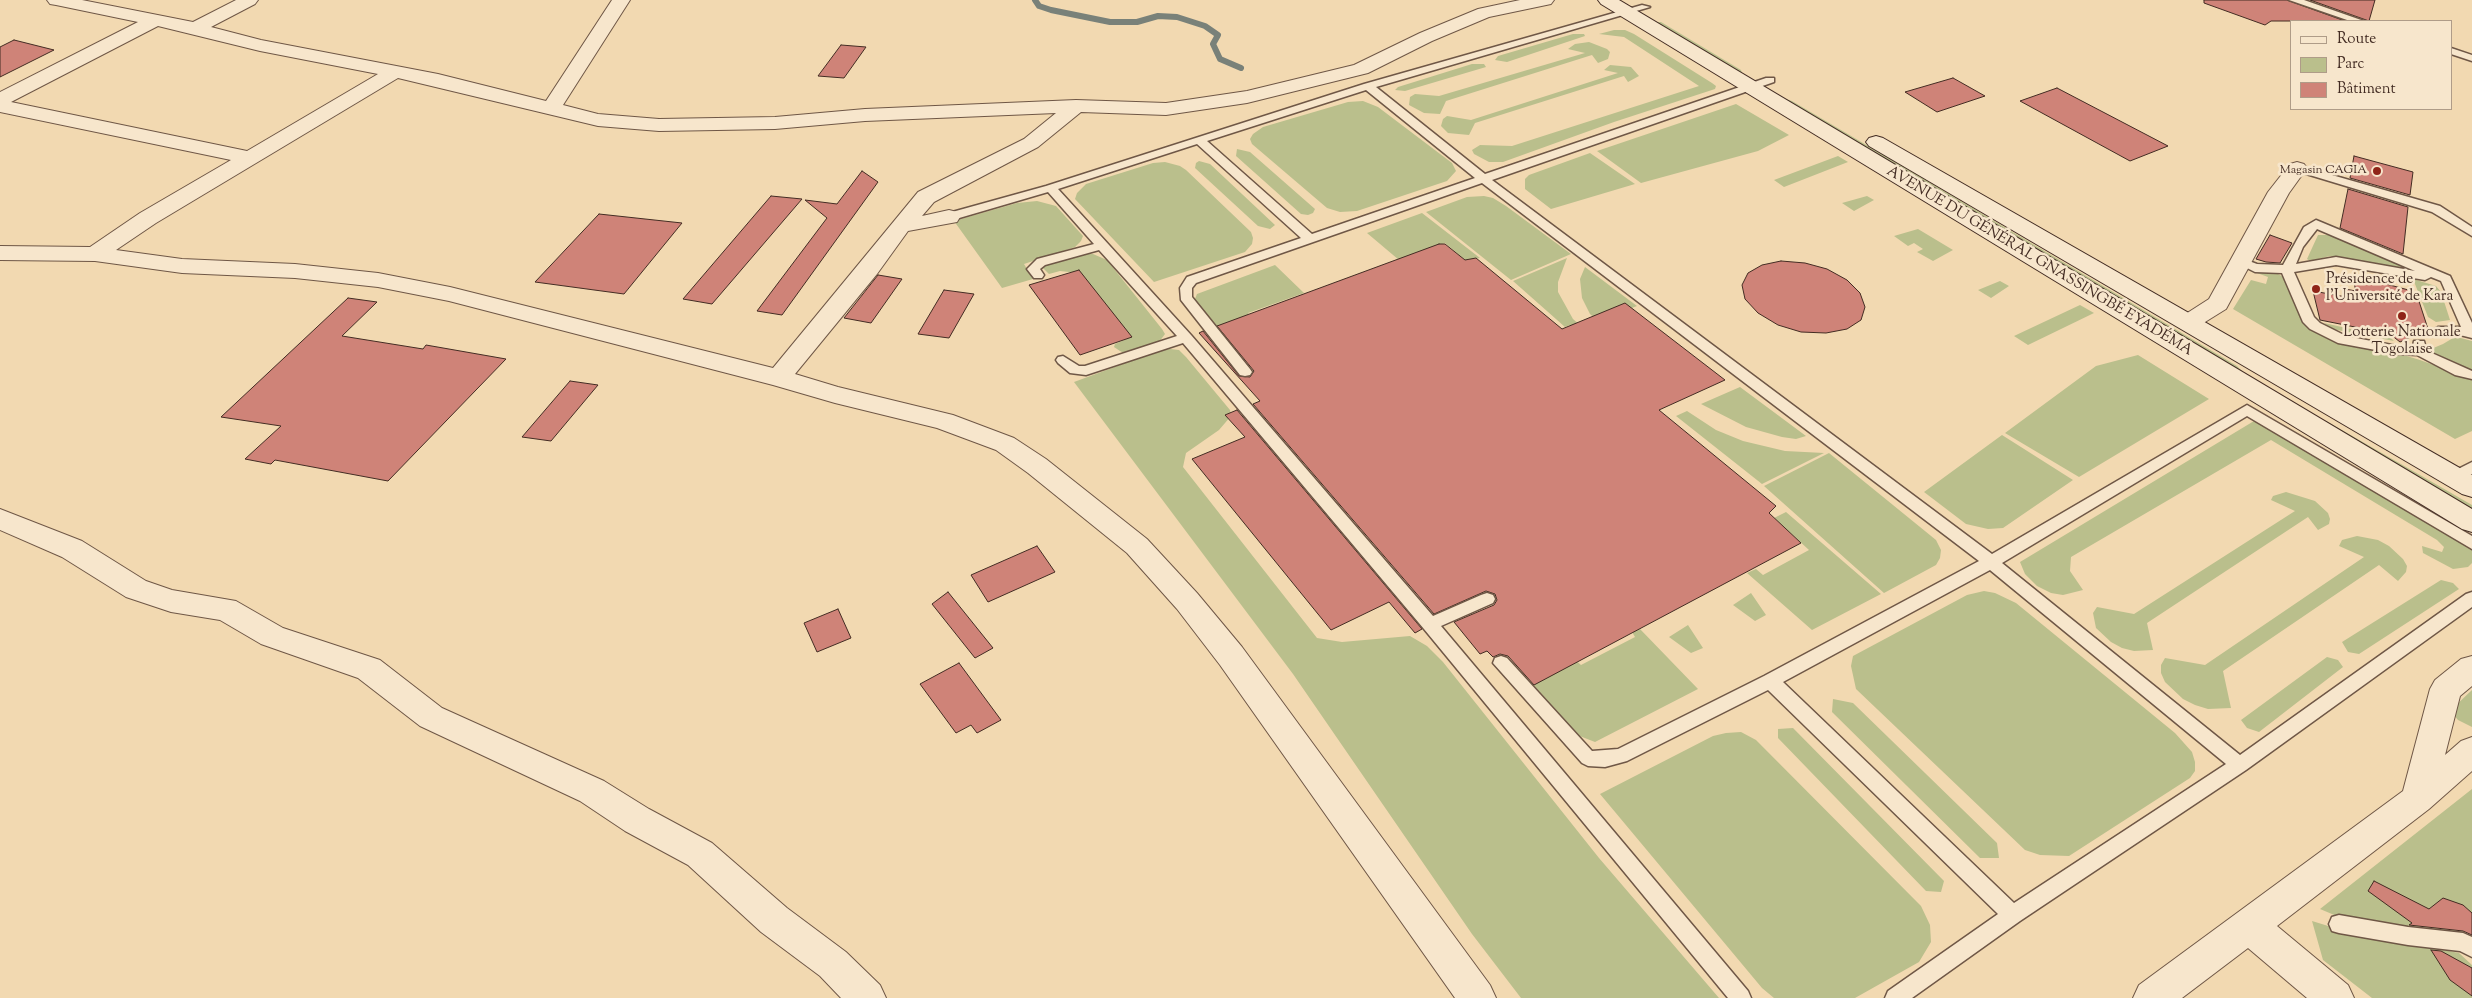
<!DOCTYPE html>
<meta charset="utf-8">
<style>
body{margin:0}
#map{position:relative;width:2472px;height:998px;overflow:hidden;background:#f2d9b1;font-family:"Sorts Mill Goudy",serif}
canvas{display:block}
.legend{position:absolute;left:2290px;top:20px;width:162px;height:90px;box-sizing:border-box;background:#f7e6cc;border:1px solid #af9c88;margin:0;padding:6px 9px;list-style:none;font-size:15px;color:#432c23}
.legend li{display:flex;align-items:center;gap:10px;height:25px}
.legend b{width:25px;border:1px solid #af9c88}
</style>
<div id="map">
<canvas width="2472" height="998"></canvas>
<ul class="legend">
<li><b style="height:6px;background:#f7e6cc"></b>Route</li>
<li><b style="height:14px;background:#babf8c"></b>Parc</li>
<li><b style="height:14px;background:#cf8378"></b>Bâtiment</li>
</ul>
</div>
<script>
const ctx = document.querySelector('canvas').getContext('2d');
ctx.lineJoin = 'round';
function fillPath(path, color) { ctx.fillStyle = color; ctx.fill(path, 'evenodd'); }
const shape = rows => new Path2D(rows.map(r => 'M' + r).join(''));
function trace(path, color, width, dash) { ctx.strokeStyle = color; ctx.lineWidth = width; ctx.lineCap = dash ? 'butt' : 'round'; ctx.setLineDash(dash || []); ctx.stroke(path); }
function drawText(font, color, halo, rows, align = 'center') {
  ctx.font = font + ' "Sorts Mill Goudy",serif'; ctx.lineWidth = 5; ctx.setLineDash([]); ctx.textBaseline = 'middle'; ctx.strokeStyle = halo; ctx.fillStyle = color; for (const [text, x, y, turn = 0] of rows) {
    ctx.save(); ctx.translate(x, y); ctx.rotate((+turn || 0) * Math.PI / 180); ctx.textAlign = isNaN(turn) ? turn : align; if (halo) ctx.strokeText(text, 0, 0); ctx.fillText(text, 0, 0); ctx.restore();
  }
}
const green = shape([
 [1654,22,1661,22,1741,70,1742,73,1740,74],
 [1614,30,1625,30,1634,34,1712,83,1716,86,1715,89,1614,122,1503,162,1489,162,1474,154,1472,150,1480,145,1512,146,1699,86,1624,37,1599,34],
 [1573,34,1584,34,1585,36,1507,62,1495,60,1498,56],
 [1589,42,1607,49,1610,52,1608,59,1598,63,1592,55,1446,101,1440,114,1424,113,1409,105,1410,97,1415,94,1439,96,1585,53,1568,49,1575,44],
 [1472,64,1484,64,1486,67,1405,91,1395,90,1398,87],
 [1610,65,1631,67,1639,76,1628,82,1624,76,1475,123,1469,135,1448,133,1441,126,1443,119,1447,116,1471,120,1618,73,1604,70],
 [1783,98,1792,101,1934,185,2237,366,2243,372,2241,374],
 [1363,101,1378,107,1452,163,1456,171,1447,181,1357,211,1340,212,1327,208,1252,144,1250,139,1253,134,1263,127,1348,102],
 [1736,104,1789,135,1758,151,1641,183,1597,151],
 [1237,149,1250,152,1315,209,1313,213,1308,215,1301,214,1236,156],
 [1590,153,1635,184,1551,209,1525,189,1525,179,1529,175],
 [1838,156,1848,162,1784,187,1774,180],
 [1199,161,1210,164,1275,225,1270,229,1258,226,1195,168,1196,163],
 [1165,162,1180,166,1186,170,1251,232,1253,238,1252,244,1245,252,1154,282,1075,199,1077,193,1086,184,1153,163],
 [1484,196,1493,198,1506,206,1571,254,1511,280,1426,212,1467,197],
 [1867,196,1874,200,1854,211,1842,203],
 [1037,201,1056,206,1083,236,1081,241,1075,247,1024,264,1033,279,1002,288,954,221,1017,203],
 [1422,213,1480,258,1465,260,1445,243,1399,260,1367,233],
 [1918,229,1953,250,1933,261,1917,252,1923,249,1914,243,1908,246,1894,236],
 [2318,235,2329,235,2417,271,2330,256,2310,261,2307,259],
 [1082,254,1093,254,1107,260,1162,329,1165,334,1159,342,1124,353,1120,351,1114,347,1115,344,1131,337,1078,273,1060,271,1049,274,1042,267],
 [1567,258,1558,282,1558,292,1573,319,1582,327,1576,330,1570,325,1565,327,1513,281],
 [1275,265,1304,293,1248,313,1267,334,1234,340,1222,336,1197,303,1195,299,1197,294],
 [1585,267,1637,306,1598,321,1590,314,1582,298,1580,279],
 [2259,269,2278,274,2287,279,2301,319,2308,326,2420,360,2472,379,2472,431,2455,439,2233,309,2251,280,2266,284,2268,277,2257,273],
 [2413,279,2436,286,2441,292,2450,320,2436,322,2428,317],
 [2000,281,2009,286,1991,298,1978,290],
 [2080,305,2094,313,2028,345,2014,336],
 [2324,323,2391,338,2394,341,2332,329],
 [2453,336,2472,341,2472,371,2449,364,2425,349,2431,349,2443,344,2453,338],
 [1170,349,1179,350,1186,357,1230,410,1231,416,1219,430,1186,453,1183,467,1317,638,1342,642,1410,636,1427,646,1443,662,1599,858,1719,998,1521,998,1472,934,1293,674,1074,382,1161,350],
 [2138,355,2209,399,2079,477,2005,433,2096,366],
 [1740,387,1806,436,1796,439,1782,437,1746,427,1701,404],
 [1687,411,1716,430,1743,441,1785,451,1824,453,1762,484,1676,416],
 [2316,417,2328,422,2472,505,2472,514],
 [2254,421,2260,421,2472,546,2472,563,2468,567,2453,569,2423,553,2422,546,2442,552,2444,547,2437,540,2271,440,2071,557,2070,571,2083,590,2063,595,2051,593,2037,586,2025,574,2020,562],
 [2002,435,2073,480,2003,528,1988,529,1966,524,1924,492],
 [1829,453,1936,540,1941,550,1940,558,1936,565,1884,593,1764,486],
 [2286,492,2315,501,2328,513,2330,519,2329,524,2318,530,2308,517,2147,623,2153,650,2134,651,2122,648,2111,642,2096,628,2093,613,2097,607,2134,614,2295,511,2271,500,2273,496],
 [1786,512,1881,594,1812,630,1747,573,1756,569,1763,575,1809,550,1774,518],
 [2357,536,2378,540,2389,546,2403,559,2407,566,2406,572,2398,581,2379,565,2223,671,2231,708,2208,709,2195,705,2183,699,2165,682,2161,673,2161,665,2165,658,2205,665,2364,557,2339,546,2342,540],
 [2441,580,2453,583,2459,589,2359,654,2348,652,2342,642],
 [1984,591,1995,593,2016,603,2175,733,2192,752,2195,762,2195,771,2190,778,2069,856,2040,855,2025,850,1856,689,1851,666,1853,656,1967,595],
 [1751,593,1766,615,1755,621,1733,605],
 [1688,625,1703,648,1691,653,1669,637],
 [1640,629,1698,689,1595,742,1577,735,1503,650,1571,656,1581,665,1635,637,1632,632],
 [2327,657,2338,660,2343,667,2259,732,2247,728,2241,720],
 [2472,690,2472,727,2458,720,2453,714,2452,709],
 [1833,699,1853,703,1997,843,1999,858,1980,858,1832,712],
 [1793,728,1944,881,1941,892,1926,891,1778,738,1778,729],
 [1726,733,1741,732,1756,740,1921,906,1930,925,1931,942,1919,962,1855,998,1774,998,1762,988,1600,794,1713,736],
 [2472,789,2472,933,2412,929,2339,917,2320,909],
 [2312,921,2338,929,2459,953,2472,965,2472,998,2372,998,2323,960]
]);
const stream = shape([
 [1035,0,1039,6,1051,10,1110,22,1137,22,1158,16,1177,17,1205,26,1218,35,1213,44,1220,59,1241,68]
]);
const building = shape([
 [2204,0,2287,0,2345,21,2271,21,2265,25,2204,3,2204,0],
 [2310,0,2375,0,2369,21,2310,0],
 [14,40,54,50,0,77,0,47,14,40],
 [841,45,866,47,844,78,818,76,841,45],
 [1953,78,1985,96,1937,112,1905,92,1953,78],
 [2057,88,2168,146,2130,161,2020,101,2057,88],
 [2354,156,2413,172,2410,195,2350,178,2354,156],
 [862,171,878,182,782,315,757,311,827,218,805,200,837,204,862,171],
 [2348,189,2408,207,2403,254,2340,228,2348,189],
 [771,196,802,199,712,304,683,299,771,196],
 [599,214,682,223,624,294,535,282,599,214],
 [2270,235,2292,243,2280,263,2266,262,2256,259,2270,235],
 [1439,244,1445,244,1465,260,1476,258,1562,329,1625,303,1725,380,1659,410,1776,506,1769,513,1801,543,1534,685,1508,656,1500,654,1493,657,1487,651,1480,654,1454,622,1494,605,1497,600,1495,594,1486,591,1434,614,1253,404,1260,401,1199,333,1203,331,1239,376,1250,377,1254,371,1217,326,1439,244],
 [1781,261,1805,263,1827,269,1847,280,1860,293,1865,307,1861,320,1847,329,1826,333,1801,332,1778,325,1758,313,1745,299,1742,285,1748,273,1762,265,1781,261],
 [1079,270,1132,337,1080,355,1029,285,1079,270],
 [878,275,902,279,871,323,844,318,878,275],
 [2356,276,2416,292,2428,329,2400,342,2390,334,2320,320,2313,291,2346,297,2345,289,2356,291,2354,283,2358,284,2356,276],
 [944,290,974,294,949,338,918,334,944,290],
 [348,298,377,302,342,336,423,349,426,345,506,359,388,481,275,460,271,464,245,459,281,426,221,417,348,298],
 [570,381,598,385,551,441,522,437,570,381],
 [1237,410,1422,629,1415,633,1389,602,1331,630,1192,459,1245,437,1225,415,1237,410],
 [1037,546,1055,572,988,602,971,575,1037,546],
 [948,592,993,648,975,658,932,604,948,592],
 [838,609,851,638,817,652,804,623,838,609],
 [959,663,1001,720,977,733,971,725,956,733,920,684,959,663],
 [2374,881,2429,909,2443,898,2463,905,2472,913,2472,935,2463,931,2409,925,2412,923,2368,891,2374,881],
 [2431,950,2441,951,2472,968,2472,996,2450,980,2431,950]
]);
const lane = shape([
 [2289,0,2304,0,2364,21,2350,21,2289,0],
 [1642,5,1650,7,1376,87,1485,174,1766,78,1774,78,1774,82,1492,180,1992,554,2247,405,2472,536,2472,549,2247,416,2002,563,2240,755,2466,594,2472,592,2472,607,2246,770,2020,921,1912,998,1885,998,1888,991,1998,914,1768,690,1627,761,1605,767,1588,766,1582,763,1493,663,1495,658,1501,656,1507,658,1592,751,1618,749,1764,676,1979,561,1482,183,1196,283,1192,288,1192,297,1250,369,1252,372,1250,375,1245,376,1240,375,1181,300,1180,288,1187,277,1301,238,1197,144,1058,189,1191,335,1433,616,1481,595,1487,593,1493,595,1495,599,1493,603,1441,626,1748,991,1751,998,1728,998,1424,629,1183,343,1086,375,1070,373,1058,363,1056,360,1058,357,1063,356,1079,366,1085,366,1177,336,1099,250,1045,265,1040,269,1044,275,1042,278,1034,278,1027,269,1037,259,1094,244,1048,192,949,221,943,217,945,214,1046,186,1364,84,1642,5],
 [1366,90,1475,178,1312,234,1207,141,1366,90],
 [1990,570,2226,764,2014,903,1783,682,1990,570],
 [2451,48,2472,55,2472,61,2451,54,2451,48],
 [2297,165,2440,206,2472,227,2472,236,2432,212,2293,170,2291,168,2297,165],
 [2316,220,2450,276,2472,323,2472,338,2456,334,2433,334,2431,331,2438,327,2461,327,2441,281,2431,277,2425,280,2336,265,2294,272,2314,317,2320,323,2346,336,2397,346,2413,346,2414,341,2424,341,2426,349,2434,354,2472,371,2472,379,2455,375,2417,355,2397,354,2338,343,2310,329,2303,322,2282,273,2255,272,2235,262,2241,258,2257,264,2283,265,2304,227,2316,220],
 [2317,229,2415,271,2336,257,2296,264,2303,247,2317,229],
 [2472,462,2472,474,2460,481,2450,481,2448,477,2450,473,2472,462],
 [2339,915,2408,927,2463,933,2472,937,2472,957,2460,951,2408,945,2339,933,2332,931,2329,924,2332,917,2339,915]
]);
const street = shape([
 [47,0,82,0,193,22,236,0,258,0,255,4,211,27,261,40,438,74,546,101,612,0,630,0,563,105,598,114,659,119,775,117,865,109,1076,100,1166,103,1247,91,1354,65,1420,33,1478,9,1520,0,1554,0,1551,4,1489,17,1432,41,1368,73,1247,103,1166,115,1081,112,1038,147,934,202,922,216,949,210,957,212,960,217,957,222,908,231,877,274,795,374,838,387,953,415,1014,438,1046,459,1147,539,1197,593,1242,647,1490,985,1496,998,1455,998,1220,665,1177,609,1127,553,1028,473,996,450,937,428,835,403,773,385,449,301,378,287,295,278,182,273,95,261,0,260,0,246,90,247,140,213,231,160,0,112,0,92,138,22,56,5,50,4,47,0],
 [158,26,260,51,378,74,247,151,11,102,158,26],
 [398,78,598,126,659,131,775,129,865,121,1056,113,1024,139,918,192,773,368,450,287,378,273,295,264,182,259,116,250,156,223,398,78],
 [2297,162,2304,164,2307,168,2289,193,2226,309,2197,327,2189,330,2181,327,2177,322,2181,317,2209,299,2268,192,2290,164,2297,162],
 [0,509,82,541,146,581,172,590,236,601,283,628,380,660,442,708,604,781,649,809,712,843,787,908,846,952,880,985,886,998,841,998,820,976,761,932,688,865,625,831,580,801,420,726,358,678,261,644,220,620,171,612,126,597,62,557,0,530,0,509],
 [2472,656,2472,686,2460,696,2445,755,2461,741,2472,737,2472,771,2429,809,2277,926,2348,985,2354,998,2307,998,2248,948,2182,998,2133,998,2139,985,2403,791,2430,689,2435,680,2461,659,2472,656]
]);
const secondary = shape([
 [1598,0,1619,0,2472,509,2472,532,2462,529,1601,4,1598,0],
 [1876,136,1883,138,2472,475,2472,497,2462,494,1869,146,1866,142,1869,138,1876,136]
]);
const markers = [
 [2377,171,5,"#8f2418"],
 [2316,289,5,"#8f2418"],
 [2402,316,5,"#8f2418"]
];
const farPoinames = [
 ["Magasin CAGIA",2367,171]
];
const streetNames = [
 ["AVENUE DU GÉNÉRAL GNASSINGBÉ EYADÉMA",2039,262,31]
];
const poiNames = [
 ["Présidence de",2326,280],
 ["l'Université de Kara",2326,297],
 ["Lotterie Nationale",2402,333,"center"],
 ["Togolaise",2402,350,"center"]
];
fillPath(green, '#babf8c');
trace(stream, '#798179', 6);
fillPath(building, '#cf8378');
trace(building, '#432c23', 1);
trace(lane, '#6f5746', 3);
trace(street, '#6f5746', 2);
trace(secondary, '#432c23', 2);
fillPath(lane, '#f7e6cc');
fillPath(street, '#f7e6cc');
fillPath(secondary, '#f7e6cc');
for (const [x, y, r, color] of markers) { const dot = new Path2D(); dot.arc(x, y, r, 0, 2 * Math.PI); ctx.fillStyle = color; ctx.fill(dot); trace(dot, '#f7e6cc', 2); }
drawText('12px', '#432c23', '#f7e6cc', farPoinames, 'right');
drawText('15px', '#432c23', '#f7e6cc', streetNames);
drawText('15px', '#432c23', '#f7e6cc', poiNames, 'left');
</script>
